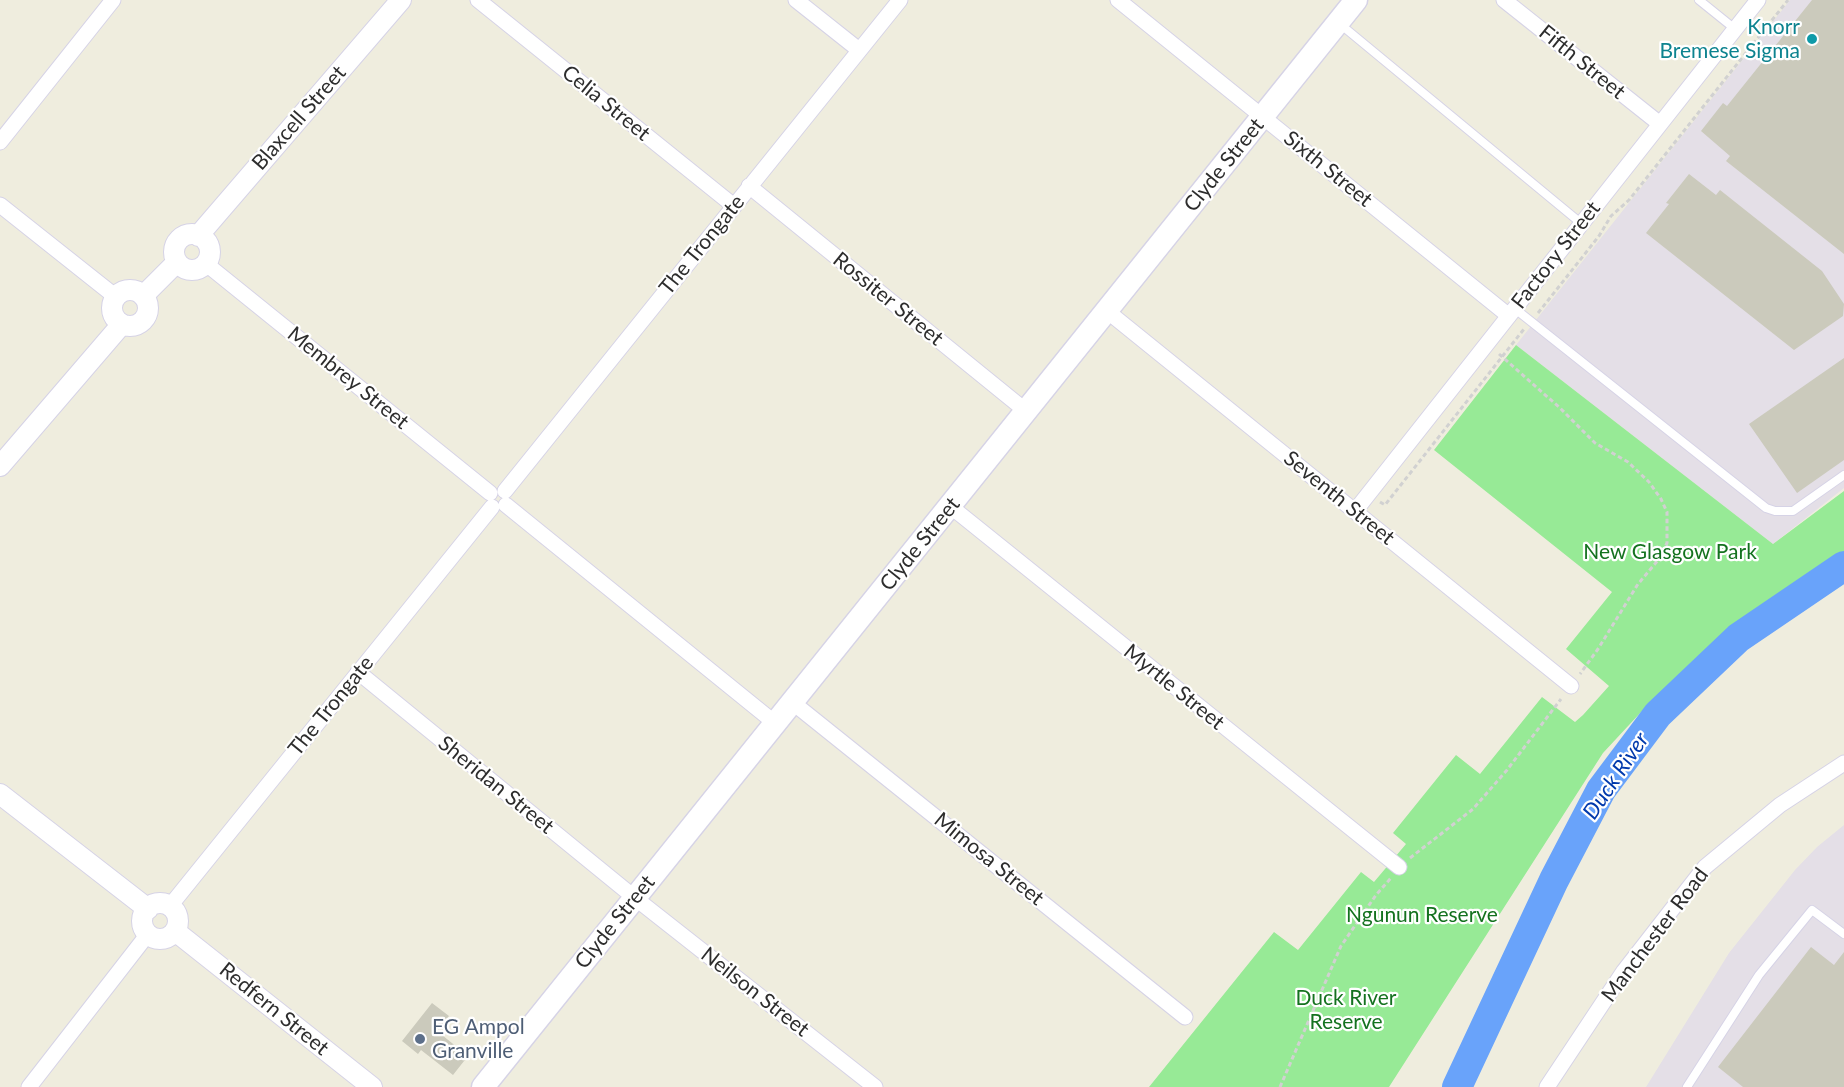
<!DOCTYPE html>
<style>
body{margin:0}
canvas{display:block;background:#efedde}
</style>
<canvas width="1844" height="1087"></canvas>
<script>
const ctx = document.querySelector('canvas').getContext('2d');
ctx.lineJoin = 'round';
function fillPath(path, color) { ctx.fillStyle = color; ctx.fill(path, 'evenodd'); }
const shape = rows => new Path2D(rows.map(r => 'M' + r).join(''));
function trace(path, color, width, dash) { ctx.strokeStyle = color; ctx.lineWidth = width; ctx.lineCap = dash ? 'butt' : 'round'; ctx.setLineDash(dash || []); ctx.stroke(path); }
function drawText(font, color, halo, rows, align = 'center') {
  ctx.font = font + ' Lato,sans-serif'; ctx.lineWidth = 4.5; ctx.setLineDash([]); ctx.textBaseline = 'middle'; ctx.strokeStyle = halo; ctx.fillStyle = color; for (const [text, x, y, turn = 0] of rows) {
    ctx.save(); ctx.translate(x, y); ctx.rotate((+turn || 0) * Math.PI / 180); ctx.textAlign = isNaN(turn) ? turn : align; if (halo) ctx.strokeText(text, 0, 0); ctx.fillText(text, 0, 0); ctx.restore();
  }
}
const industrial = shape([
 [1790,0,1844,0,1844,488,1773,544,1516,345],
 [1844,825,1844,1087,1646,1087,1729,953,1795,870,1817,847]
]);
const green = shape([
 [1516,345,1773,544,1844,491,1844,557,1702,654,1642,711,1603,753,1389,1087,1149,1087,1274,932,1298,950,1361,872,1374,882,1406,844,1393,833,1456,755,1480,774,1542,697,1575,722,1583,715,1609,686,1566,649,1612,592,1434,450]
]);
const river = shape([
 [1457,1087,1554,880,1601,790,1658,714,1738,638,1844,566]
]);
const building = shape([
 [1812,0,1844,0,1844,254,1726,161,1730,156,1701,131,1723,103,1727,106],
 [1689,174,1716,195,1720,190,1822,271,1844,304,1843,316,1794,350,1646,233,1669,204,1666,203],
 [1844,358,1844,460,1797,493,1749,424],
 [1811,947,1834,965,1844,952,1844,1087,1743,1087,1718,1067],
 [432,1003,449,1016,437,1031,468,1056,453,1075,421,1050,418,1054,402,1041]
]);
const path = shape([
 [1538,313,1599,236,1611,216,1629,200,1788,0],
 [1499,354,1560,408,1595,443,1628,462,1649,482,1661,499,1667,512,1667,543,1659,559,1638,584,1598,649,1580,674],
 [1380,502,1385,505,1524,329],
 [1410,858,1473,809,1507,770,1561,699],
 [1280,1087,1341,946,1376,895,1391,878]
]);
const service = shape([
 [1699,0,1735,29],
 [1340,24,1582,224],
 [1514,308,1766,508,1775,511,1793,511,1844,475],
 [1687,1087,1759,975,1812,910,1844,934]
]);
const minor = shape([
 [478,0,734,206],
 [796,0,859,50],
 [1118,0,1509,316],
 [1504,0,1660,124],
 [0,142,113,0],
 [749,186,1026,411],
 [0,205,116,297],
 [205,263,490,493],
 [1107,311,1571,686],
 [505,491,900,0],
 [506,505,775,723],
 [950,506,1399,867],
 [1355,511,1758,0],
 [358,672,635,898,875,1087],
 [792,702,1185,1017],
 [170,906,492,507],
 [29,1087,148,934],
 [1547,1087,1624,971,1705,867,1780,805,1844,763]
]);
const tertiary = shape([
 '174 252a18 18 0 1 1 36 0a18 18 0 1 1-36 0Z',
 [198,236,401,0],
 '112 308a18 18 0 1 1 36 0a18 18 0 1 1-36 0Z',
 [143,296,177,262],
 [0,466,122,324],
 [0,794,148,909],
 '142 921a18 18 0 1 1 36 0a18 18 0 1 1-36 0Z',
 [175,931,372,1087]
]);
const secondary = shape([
 [483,1087,1356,0]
]);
const markers = [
 [1812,39,6,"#0f9aa8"],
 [420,1039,6,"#5c6f8a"]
];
const cultureNames = [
 ["Knorr",1800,27],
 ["Bremese Sigma",1800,51]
];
const streetNames = [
 ["Fifth Street",1582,62,39],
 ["Celia Street",606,103,39],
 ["Blaxcell Street",299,118,-49],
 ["Clyde Street",1224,165,-51],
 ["Sixth Street",1328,169,39],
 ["The Trongate",702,245,-51],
 ["Factory Street",1556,255,-52],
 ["Rossiter Street",888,299,39],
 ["Membrey Street",348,378,39],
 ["Seventh Street",1339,498,39],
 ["Clyde Street",920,544,-51],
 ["Myrtle Street",1174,687,39],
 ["The Trongate",331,706,-51],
 ["Sheridan Street",496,785,39],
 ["Mimosa Street",989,859,39],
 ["Clyde Street",615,922,-51],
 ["Manchester Road",1655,935,-53],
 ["Neilson Street",755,992,38],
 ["Redfern Street",274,1009,39]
];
const parkNames = [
 ["New Glasgow Park",1670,552],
 ["Ngunun Reserve",1422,915],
 ["Duck River",1346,998],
 ["Reserve",1346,1022]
];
const serviceNames = [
 ["EG Ampol",432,1027],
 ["Granville",432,1051]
];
const waterNames = [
 ["Duck River",1616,776,-56]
];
fillPath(industrial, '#e4dfe7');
fillPath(green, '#97ea96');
trace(river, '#69a3fa', 30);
fillPath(building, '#cbcabc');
trace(service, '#d6d3e6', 10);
trace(minor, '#d6d3e6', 17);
trace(tertiary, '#d6d3e6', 22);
trace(secondary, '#d6d3e6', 25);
trace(path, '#d1d1d1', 3, [4.5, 3]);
trace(service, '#fff', 8);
trace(minor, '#fff', 15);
trace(tertiary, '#fff', 20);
trace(secondary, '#fff', 22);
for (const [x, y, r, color] of markers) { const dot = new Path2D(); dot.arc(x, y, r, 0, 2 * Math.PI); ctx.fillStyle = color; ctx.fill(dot); trace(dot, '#fff', 2); }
drawText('21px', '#0d838f', '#fff', cultureNames, 'right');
drawText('21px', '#2d2d2d', '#fff', streetNames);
drawText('21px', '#14721f', '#fff', parkNames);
drawText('21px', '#4e5e75', '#fff', serviceNames, 'left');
drawText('italic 22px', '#0139ac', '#fff', waterNames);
</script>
